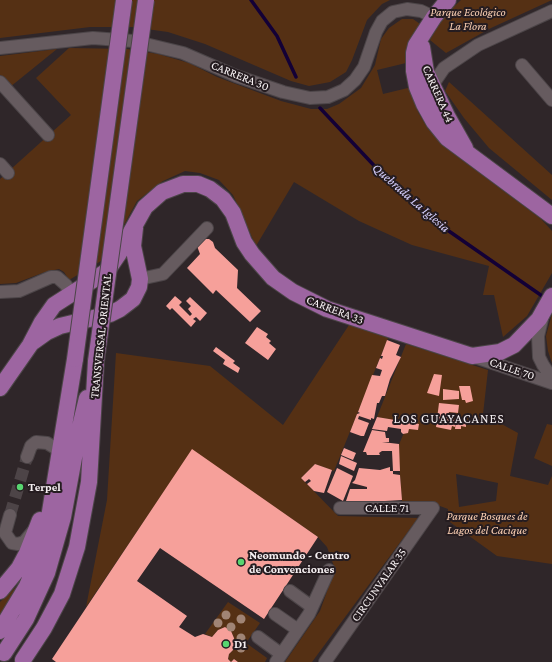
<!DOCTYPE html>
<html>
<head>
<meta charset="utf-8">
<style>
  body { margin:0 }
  canvas { display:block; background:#2f2629 }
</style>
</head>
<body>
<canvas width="552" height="662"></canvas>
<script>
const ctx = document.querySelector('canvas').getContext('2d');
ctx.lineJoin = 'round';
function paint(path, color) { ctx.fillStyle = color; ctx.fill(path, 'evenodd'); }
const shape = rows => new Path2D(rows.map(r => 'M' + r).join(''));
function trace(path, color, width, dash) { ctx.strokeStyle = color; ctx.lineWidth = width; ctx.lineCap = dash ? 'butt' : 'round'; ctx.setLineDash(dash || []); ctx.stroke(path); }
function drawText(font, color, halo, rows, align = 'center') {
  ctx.font = font + ' "Crimson Pro",serif'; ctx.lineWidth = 4; ctx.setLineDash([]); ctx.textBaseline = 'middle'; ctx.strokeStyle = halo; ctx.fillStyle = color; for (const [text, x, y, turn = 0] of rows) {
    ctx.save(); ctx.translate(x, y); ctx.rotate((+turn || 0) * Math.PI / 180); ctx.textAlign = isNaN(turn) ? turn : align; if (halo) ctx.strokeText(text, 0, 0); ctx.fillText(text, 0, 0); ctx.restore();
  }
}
paint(shape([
  [0,0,390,0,382,4,367,20,352,60,346,72,330,82,309,86,291,81,205,44,168,32,132,27,90,27,0,38],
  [461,0,552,0,491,28,446,53,430,40,444,16],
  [402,19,413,19,420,24,420,31,407,49,406,63,377,70,383,94,412,87,418,112,428,129,446,148,541,219,552,231,552,273,527,316,503,337,494,295,483,295,489,266,412,245,359,221,294,182,256,246,233,195,219,180,200,173,185,171,163,181,137,201,106,258,69,280,64,272,59,269,45,272,16,283,0,284,0,179,71,115,36,78,69,48,127,49,158,54,189,63,217,77,281,101,311,109,327,109,339,104,361,88,375,65,381,39,389,28],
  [57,49,10,87,0,77,0,56],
  [449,82,552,175,552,200,489,148,464,118,445,91],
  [552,314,552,363,548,351,546,336],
  [349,325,388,338,334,471,315,464,301,478,338,516,418,518,312,662,285,662,320,611,335,569,327,547,318,537,192,450,86,607,107,500,116,353,210,366,283,425],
  [406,344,488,370,483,414,518,433,510,476,548,485,552,476,552,564,497,556,447,520,448,509,432,503,402,503,398,447,408,423,377,417],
  [456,474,498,483,496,501,459,507],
  [547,424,552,425,552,466,534,458],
  [17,586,0,616,0,602],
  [228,602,260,623,246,643,267,658,265,662,238,662,234,659,231,662,228,659,229,654,235,648,234,638,231,631,225,627,218,630,212,637,205,634]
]), '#553014');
trace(shape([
  [251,0,277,36,296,77],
  [320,108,382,174,433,220,545,298]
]), '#130036', 3.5);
paint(shape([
  [203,239,209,239,213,242,215,248,238,270,237,288,261,311,250,322,216,290,213,294,187,268,200,254,197,246],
  [175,296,182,302,179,305,190,316,192,314,188,309,191,306,186,301,190,297,207,313,200,321,196,317,193,319,196,321,191,327,172,308,170,310,166,306],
  [257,327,268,334,266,337,271,341,269,343,276,349,268,360,245,343],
  [387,340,400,345,396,355,401,357,390,379,385,396,382,396,379,403,377,403,374,419,371,418,371,420,359,416,358,419,369,423,364,436,361,436,350,432,357,414,360,413,358,412,372,375,380,376,382,370,376,368,380,358,382,359,383,356,381,356],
  [216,347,235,361,233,363,240,368,238,373,223,364,225,360,213,351],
  [434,374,442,375,439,396,427,393],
  [459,386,470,386,473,401,466,403,465,400,462,400],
  [443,389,459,391,459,399,443,400],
  [439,403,459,405,458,413,449,412,447,419,455,420,455,427,452,426,451,430,436,427],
  [377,417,419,424,418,430,409,429,408,433,403,434,401,432,401,429,388,427,387,431,372,429],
  [456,419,466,420,466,427,461,426,461,429,455,429],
  [372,430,385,432,386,438,389,438,389,442,382,442,399,444,400,471,393,471,392,451,382,451,379,453,380,455,367,455,366,452,363,452],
  [344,448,356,453,353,460,341,455],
  [192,449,318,537,264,619,160,548,137,581,187,616,179,627,195,637,203,634,212,637,218,630,225,627,231,631,234,638,235,648,229,654,228,659,231,662,234,659,238,662,56,662,52,659],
  [341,456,357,463,354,471,339,464],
  [315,464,332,470,324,493,314,491,307,484,311,481,309,479,305,482,301,478],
  [390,467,390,471,393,471,393,474,400,475,402,500,385,501,385,503,351,504,352,501,346,501,350,489,367,489,367,487,352,483,355,480,359,468,380,470],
  [337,468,353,476,343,501,327,492]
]), '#f6a09a');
trace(shape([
  [10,515,27,457]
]), '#4d4447', 12, [12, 6]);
const minor = shape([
  [0,48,93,38,133,41,183,53,236,76,283,92,310,98,328,97,344,90,355,80,364,67,376,32,382,21,393,12,407,9,421,11,434,17],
  [522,65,552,100],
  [0,82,48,135],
  [429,90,444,68,478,45,552,11],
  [0,164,8,173],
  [140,279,163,274,207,228],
  [0,292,19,291,51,277,57,277,66,285,70,293],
  [543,315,538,336,539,357,543,365,552,378],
  [475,357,552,383],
  [27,457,31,446,36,442,47,443,60,451],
  [340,508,433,508],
  [10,515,5,533,12,543,18,544,24,542,34,530],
  [290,591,312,607],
  [275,614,298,630],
  [258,637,281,654],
  [276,662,309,614,329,570],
  [325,662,433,508]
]);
const major = shape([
  [448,0,434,17,416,45,414,53,414,71,417,87,424,104,434,122,447,138,552,216],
  [422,47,426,72,447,116,465,148],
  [33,342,47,332,60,326,110,314,120,309,133,299,139,287,140,279,133,246,135,228],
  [0,388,30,345,42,322,54,305,107,271,118,255,145,207,162,192,183,184,198,184,210,189,223,199,233,213,244,242,252,254,273,278,293,292,327,309,472,356,500,352,514,345,539,319,552,296],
  [0,591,19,568,27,553,40,520],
  [0,631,27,586,38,559,46,536,75,359],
  [4,653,26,619,47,573,63,517,79,431,87,398],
  [23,660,44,628,62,594,77,547,89,482,96,361]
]);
trace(minor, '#4c4548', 14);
trace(major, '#4c4548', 18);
trace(minor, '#665b5f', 12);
trace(major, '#9d65a1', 16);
const majorBridge = shape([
  [75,359,124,0],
  [96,361,146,0]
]);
trace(majorBridge, '#4c4548', 18, []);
trace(majorBridge, '#9d65a1', 16);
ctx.fillStyle = '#a08475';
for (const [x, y] of [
  [226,615],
  [241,619],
  [218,623],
  [231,627],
  [241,638],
  [241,648]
]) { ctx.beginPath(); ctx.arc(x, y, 4.5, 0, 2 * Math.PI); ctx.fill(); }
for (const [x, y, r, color] of [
  [20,487,4,"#58d570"],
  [241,562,4,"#58d570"],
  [226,644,4,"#58d570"]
]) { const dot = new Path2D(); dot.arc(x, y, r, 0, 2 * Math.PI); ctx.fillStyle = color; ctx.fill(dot); trace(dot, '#251c20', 1.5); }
drawText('italic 12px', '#fdd1b4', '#251c20', [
  ["Parque Ecológico",468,12],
  ["La Flora",468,26],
  ["Parque Bosques de",487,516],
  ["Lagos del Cacique",487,530]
]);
drawText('12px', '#f5eff1', '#251c20', [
  ["CARRERA 30",240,76,22],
  ["CARRERA 44",438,94,66],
  ["CARRERA 33",335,310,21],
  ["TRANSVERSAL ORIENTAL",101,336,-84],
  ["CALLE 70",512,369,19],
  ["CALLE 71",387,508],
  ["CIRCUNVALAR 35",379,585,-55]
]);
drawText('bold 12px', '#f5eff1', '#251c20', [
  ["Terpel",28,487],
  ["Neomundo - Centro",249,555],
  ["de Convenciones",249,569],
  ["D1",234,644]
], 'left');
drawText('italic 13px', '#d7d1ff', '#251c20', [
  ["Quebrada La Iglesia",411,198,41]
]);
ctx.letterSpacing = '1px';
drawText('13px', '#f5eff1', '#251c20', [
  ["LOS GUAYACANES",449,419]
]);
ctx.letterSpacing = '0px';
</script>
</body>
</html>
